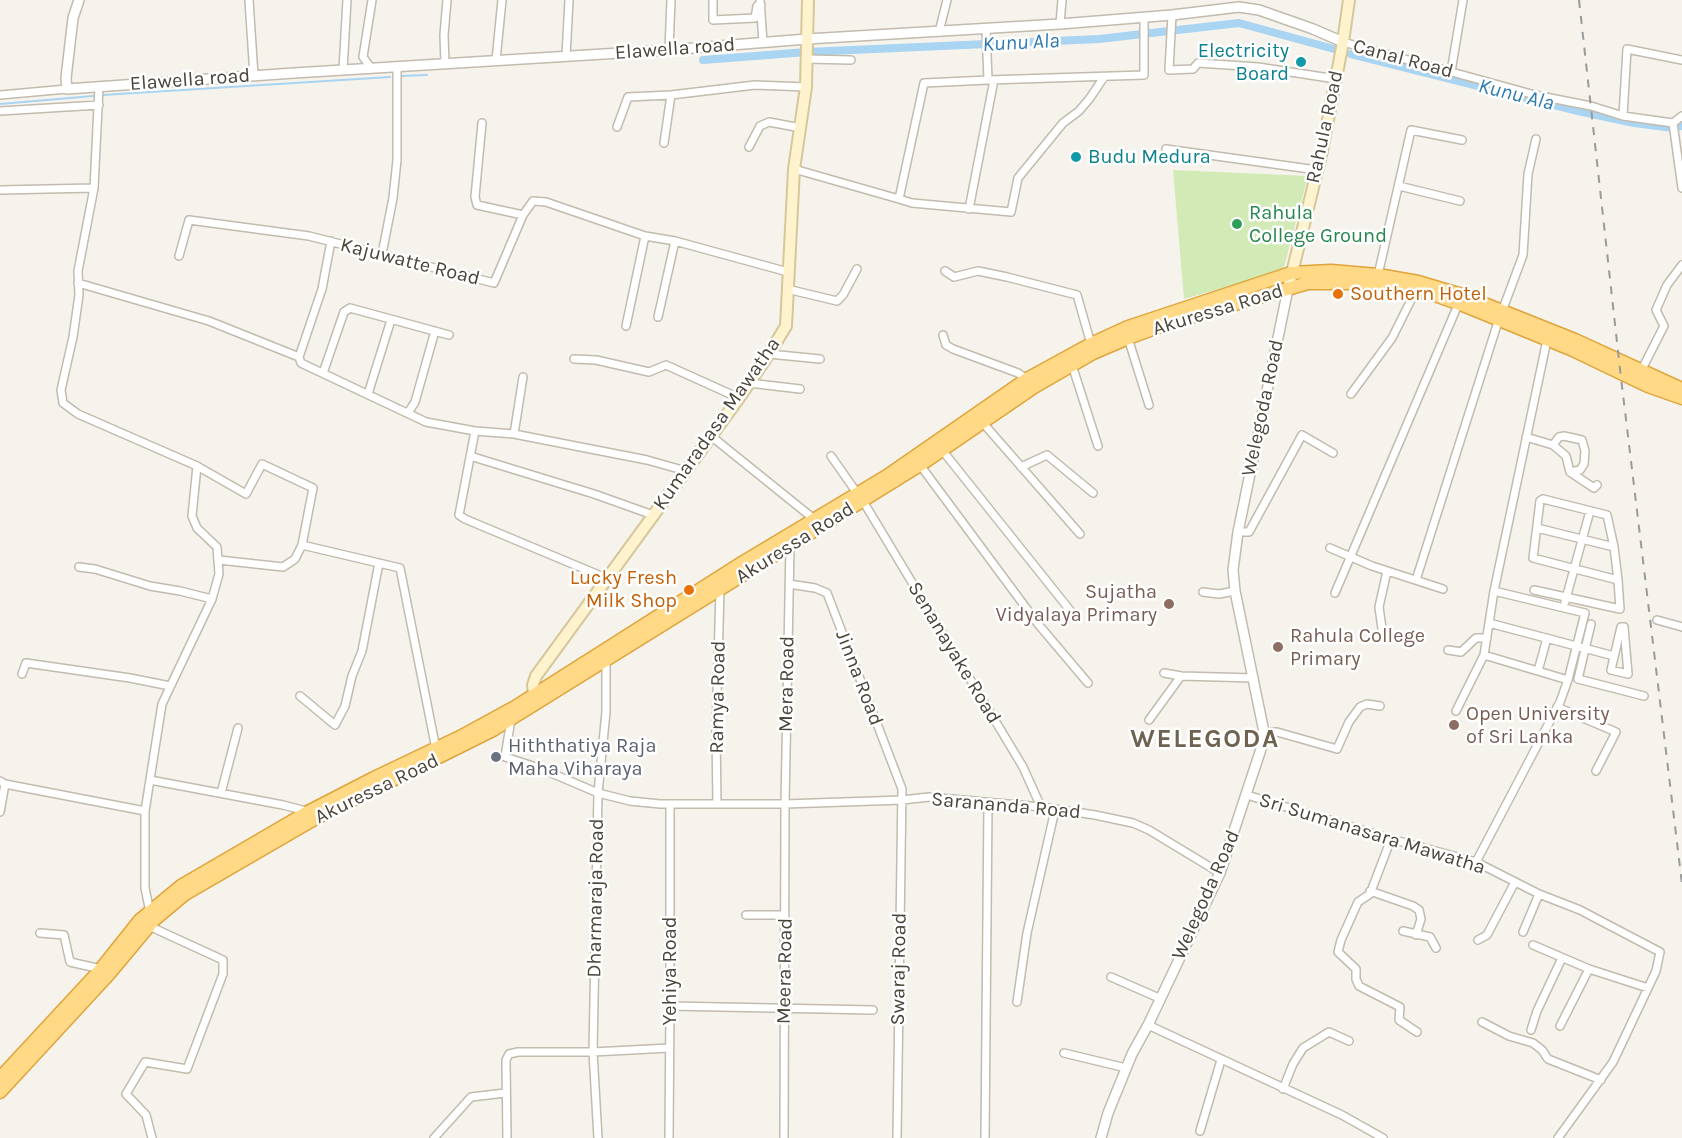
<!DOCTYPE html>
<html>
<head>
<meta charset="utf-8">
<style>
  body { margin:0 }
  canvas { display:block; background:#f6f3ec }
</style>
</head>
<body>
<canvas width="1682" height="1138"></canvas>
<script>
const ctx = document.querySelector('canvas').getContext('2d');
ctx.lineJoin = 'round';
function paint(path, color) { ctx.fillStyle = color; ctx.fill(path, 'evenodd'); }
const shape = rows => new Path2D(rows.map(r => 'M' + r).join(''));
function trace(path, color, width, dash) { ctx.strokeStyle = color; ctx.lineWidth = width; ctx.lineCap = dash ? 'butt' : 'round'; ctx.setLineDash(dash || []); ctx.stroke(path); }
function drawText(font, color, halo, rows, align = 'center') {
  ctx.font = font + ' Karla,sans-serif'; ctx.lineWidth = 5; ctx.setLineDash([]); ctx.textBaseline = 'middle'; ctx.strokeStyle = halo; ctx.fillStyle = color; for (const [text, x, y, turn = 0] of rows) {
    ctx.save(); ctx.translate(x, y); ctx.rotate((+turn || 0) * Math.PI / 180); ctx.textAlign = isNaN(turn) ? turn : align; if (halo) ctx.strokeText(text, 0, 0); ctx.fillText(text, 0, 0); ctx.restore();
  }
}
paint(shape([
  [1173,170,1308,176,1283,271,1184,299]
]), '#d2eab5');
trace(shape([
  [401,76,427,75],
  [103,95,390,77],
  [0,104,93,96]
]), '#a9d4f2', 2);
trace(shape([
  [1351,54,1578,111,1634,123,1673,128,1682,126],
  [703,60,807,52,1099,39,1239,23,1334,49]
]), '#a9d4f2', 8);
const minor = shape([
  [249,0,254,76],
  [713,0,713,20,755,18,757,6,761,5],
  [760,0,763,42],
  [1172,15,1169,70,1193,69,1198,63,1258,67,1336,79],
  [1060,24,1062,0],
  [986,29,988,80],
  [939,32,947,0],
  [1343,42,1535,95,1591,106,1623,116,1673,123,1682,116],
  [669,50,671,0],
  [566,56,569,0],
  [807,59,851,60],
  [496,60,502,0],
  [445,63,444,35,447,0],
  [371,68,363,57,372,0],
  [343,70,347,0],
  [1451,72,1463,0],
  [1104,77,1090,98,1079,111,1063,123,1018,178,1011,212,912,203,899,199,924,83,988,80,1144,75,1144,17],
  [0,95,67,89],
  [0,111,99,105],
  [1623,116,1627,49,1682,60],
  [482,123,475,197,477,205,523,215],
  [1673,123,1682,188],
  [617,127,628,97,671,95,755,85,806,87],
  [664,143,671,95],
  [749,147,760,126,769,122,801,128],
  [1166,149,1317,170],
  [794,169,899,199],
  [1399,186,1460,201],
  [94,188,78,271,79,295,73,337,61,390,63,403,78,414,197,466,246,494,262,464,313,488,302,545],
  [0,190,94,188,99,87],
  [969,209,994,80],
  [331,241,322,289,299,357,301,363,426,422,475,431,514,434,647,460,686,471],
  [382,254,393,198,397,160,397,66],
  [179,256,189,220,309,236,494,283,523,215,533,201,546,202,645,236,675,241,788,272],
  [945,271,954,277,978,271,1007,277,1077,295,1091,344],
  [1378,275,1411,130,1462,140],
  [78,283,209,321,299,357],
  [787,289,837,301,843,295,857,269],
  [658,317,675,241],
  [626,326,645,236],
  [943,335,946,345,953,349,1018,373,1027,379],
  [1128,338,1149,405],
  [769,354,820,359],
  [574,359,596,360,649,372,666,365,739,398],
  [1072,365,1098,446],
  [323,373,344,312,350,308,449,335],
  [1640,373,1664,326,1656,310,1667,285,1682,265],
  [749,383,800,389],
  [368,394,391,320],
  [1351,394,1392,338,1416,290],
  [408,413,415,402,435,331],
  [983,423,1080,534],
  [475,431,459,515,465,519,606,578],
  [514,434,523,377],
  [711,436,814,519],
  [1526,437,1553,445,1566,456,1570,472,1594,488,1597,485],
  [1553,445,1559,437,1564,436,1582,440,1585,451,1584,464,1580,470,1570,472],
  [942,450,1073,614],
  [470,456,594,494,653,515],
  [831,456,857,493],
  [920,465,1038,624,1088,683],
  [1021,467,1047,455,1093,493],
  [863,501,1023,767,1041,807],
  [1537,528,1614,547],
  [1238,532,1249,532,1302,435,1333,453],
  [1330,548,1372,566,1443,589],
  [219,560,283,567,295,559,302,545,400,568,436,749],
  [79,567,95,569,150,586,180,591,212,599],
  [1416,580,1497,325,1523,255,1528,174,1536,139],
  [789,584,815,588,827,593,902,789,897,1138],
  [1534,590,1620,609,1618,580,1614,547,1607,515,1543,499,1540,501,1533,558,1618,580],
  [1494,591,1585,613,1568,680],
  [1203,592,1219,594,1235,591],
  [1335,593,1460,300],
  [1565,602,1590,511],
  [1657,620,1682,627],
  [1489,623,1614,656],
  [1591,624,1578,679,1644,696],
  [1621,627,1624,627,1628,674,1611,670,1621,627],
  [1383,636,1379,607,1387,571],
  [1448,650,1461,652,1476,638,1487,638],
  [1538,671,1547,638],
  [1164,673,1181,676,1254,678],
  [22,674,26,663,130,678,170,686],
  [300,696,335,725,345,706,352,676,362,651,379,563],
  [1557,707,1616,732,1596,771],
  [1456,711,1484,655,1494,591,1547,340],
  [511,719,505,757,542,769,598,793,630,801,660,804,785,804,902,800,929,797,1041,807,1095,815,1133,823,1149,830,1220,873],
  [1149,720,1181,676],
  [1264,732,1277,732,1337,749,1349,722,1360,707,1367,704,1380,706],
  [150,780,283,805,306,811],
  [0,781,5,784,0,812],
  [5,784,145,811],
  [221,793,238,728],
  [1247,795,1391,839,1476,862,1539,894,1580,910,1660,952,1656,971,1613,1062,1558,1138],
  [717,804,716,731,720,590],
  [1391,839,1370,894,1358,902,1341,940,1338,952,1356,969,1356,979,1359,986,1400,1007,1399,1020,1417,1032],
  [1476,862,1560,702,1568,680,1484,655],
  [1370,891,1413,906,1419,910,1421,919,1416,935],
  [150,912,145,888,145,811,162,704,212,599,219,574,217,547,197,528,192,516,197,466],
  [746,915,785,915],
  [149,926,223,960,223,974,187,1069,145,1062,126,1094,146,1115,152,1138],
  [1403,931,1430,937,1436,948],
  [1523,932,1539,894],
  [40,933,64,935,70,962,101,969],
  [1478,940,1487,935,1515,882],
  [1533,945,1589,969,1648,988],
  [1111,977,1159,998],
  [1017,1002,1027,933,1055,810],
  [670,1006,873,1010],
  [1482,1022,1509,1036,1533,1043,1542,1050,1548,1059,1601,1080],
  [1148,1025,1342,1115,1383,1138],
  [1560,1026,1589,969],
  [1531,1030,1537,1011,1562,958],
  [1064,1053,1126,1068],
  [1283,1089,1293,1064,1303,1048,1329,1032,1349,1041],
  [1200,1131,1221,1060],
  [434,1138,471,1097,505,1093],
  [507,1138,506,1060,509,1054,518,1052,593,1052,669,1048],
  [598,1138,593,1052,598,793,606,712,606,659],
  [669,1138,670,1006,670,804],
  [784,1138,785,804,790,546],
  [985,1138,988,803]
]);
const tertiary = shape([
  [79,0,73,18,66,78,67,89,294,73,669,50,807,39,1060,24,1172,15,1239,7,1259,10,1313,29,1343,42],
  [1101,1138,1108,1113,1132,1054,1148,1025,1220,873,1262,746,1264,732,1235,591,1233,570,1238,532,1288,289]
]);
const secondary = shape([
  [1288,289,1322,151,1343,42,1349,0],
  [538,699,534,694,533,685,536,676,739,398,769,354,786,326,794,169,806,87,808,0]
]);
const trunk = shape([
  [0,1078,101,969,140,920,181,886,308,812,374,778,460,737,515,707,737,566,887,476,1027,379,1091,344,1128,327,1291,273,1331,271,1378,275,1418,282,1462,295,1575,340,1682,389],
  [0,1092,109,974,154,920,185,894,316,818,493,730,920,465,1034,387,1093,353,1128,338,1166,324,1308,283,1376,283,1432,294,1463,305,1573,350,1648,386,1682,398]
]);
trace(minor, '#c2bbae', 10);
trace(tertiary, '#c2bbae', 12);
trace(secondary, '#d6c79b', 14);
trace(trunk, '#e0a43c', 15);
trace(minor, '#fff', 7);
trace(tertiary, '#fff', 9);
trace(secondary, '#fff3cd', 10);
trace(trunk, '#ffd985', 12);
trace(shape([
  [1579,0,1621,378,1682,884]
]), '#9a9a9a', 2, [8, 8]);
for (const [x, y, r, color] of [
  [1301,62,6,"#0f9aa8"],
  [1076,157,6,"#0f9aa8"],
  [1237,224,6,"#2e9e5b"],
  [1338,294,6,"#e8710a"],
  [689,590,6,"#e8710a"],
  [1169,604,6,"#8d6e63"],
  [1278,647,6,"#8d6e63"],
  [1454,725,6,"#8d6e63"],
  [496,757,6,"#6b7280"]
]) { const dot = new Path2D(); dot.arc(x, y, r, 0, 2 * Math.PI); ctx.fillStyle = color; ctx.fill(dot); trace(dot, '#fff', 2); }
drawText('20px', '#4b4439', '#fff', [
  ["Elawella road",675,49,-4],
  ["Canal Road",1403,59,15],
  ["Elawella road",190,80,-4],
  ["Rahula Road",1325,127,-78],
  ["Kajuwatte Road",410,262,14],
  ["Akuressa Road",1218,310,-17],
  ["Welegoda Road",1263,408,-78],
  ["Kumaradasa Mawatha",717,424,-55],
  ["Akuressa Road",795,543,-32],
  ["Senanayake Road",954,653,59],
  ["Jinna Road",859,678,69],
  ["Mera Road",787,684,-89],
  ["Ramya Road",718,697,-89],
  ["Akuressa Road",377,789,-26],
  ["Sarananda Road",1006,806,5],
  ["Sri Sumanasara Mawatha",1372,834,17],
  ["Welegoda Road",1206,895,-66],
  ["Dharmaraja Road",596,898,-89],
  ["Swaraj Road",899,969,-89],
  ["Yehiya Road",670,971,-90],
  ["Meera Road",785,971,-89]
]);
drawText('20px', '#0d838f', '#fff', [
  ["Electricity",1289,51],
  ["Board",1289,74],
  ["Budu Medura",1088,157,"left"]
], 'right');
drawText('20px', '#27864d', '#fff', [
  ["Rahula",1249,213],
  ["College Ground",1249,236]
], 'left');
drawText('20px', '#c56008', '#fff', [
  ["Southern Hotel",1350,294],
  ["Lucky Fresh",677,578,"right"],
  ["Milk Shop",677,601,"right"]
], 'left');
drawText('20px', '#785e54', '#fff', [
  ["Sujatha",1157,592,"right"],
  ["Vidyalaya Primary",1157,615,"right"],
  ["Rahula College",1290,636],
  ["Primary",1290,659],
  ["Open University",1466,714],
  ["of Sri Lanka",1466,737]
], 'left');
drawText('20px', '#5b616d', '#fff', [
  ["Hiththatiya Raja",508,746],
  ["Maha Viharaya",508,769]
], 'left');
drawText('italic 21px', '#2e7ab2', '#fff', [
  ["Kunu Ala",1021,43,-3],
  ["Kunu Ala",1516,95,14]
]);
ctx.letterSpacing = '1.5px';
drawText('bold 26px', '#6e6250', '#fff', [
  ["WELEGODA",1205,740]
]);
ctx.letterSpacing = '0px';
</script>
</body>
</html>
